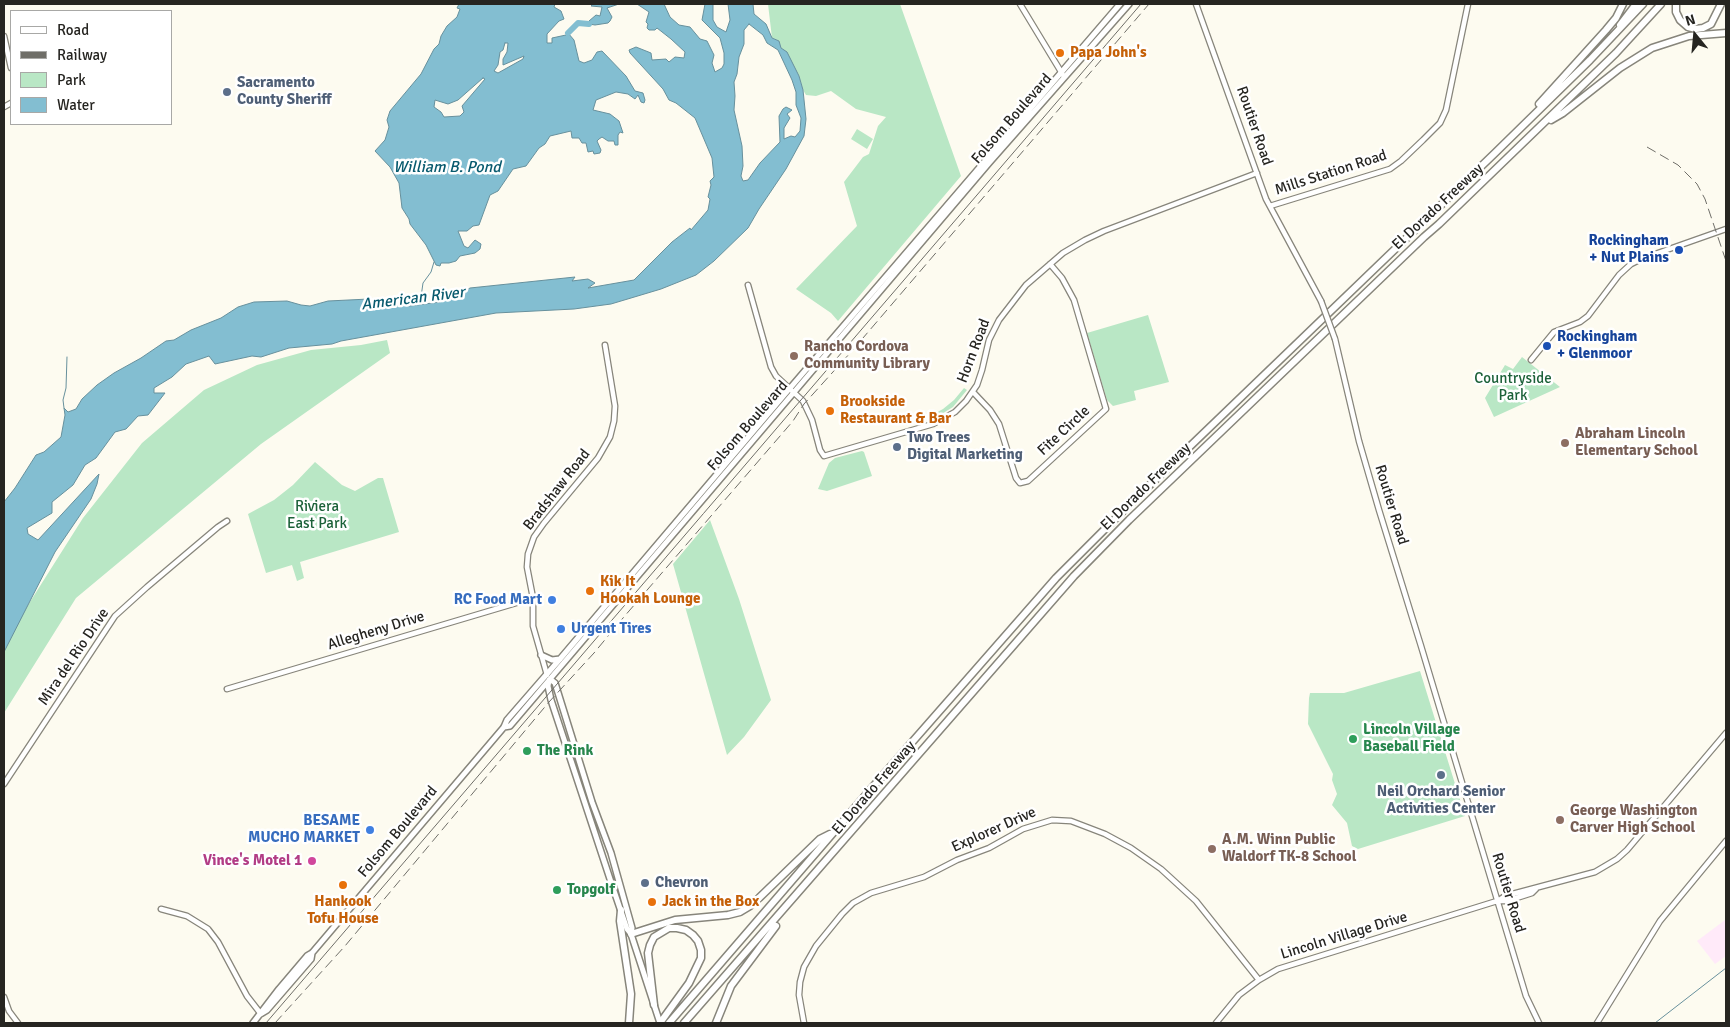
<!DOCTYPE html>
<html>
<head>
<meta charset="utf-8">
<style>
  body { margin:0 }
  #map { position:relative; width:1730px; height:1027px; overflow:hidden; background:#fdfbf0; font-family:Signika,sans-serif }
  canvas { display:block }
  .frame { position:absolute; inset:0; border:5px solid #262521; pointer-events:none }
  .legend { position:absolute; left:10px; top:10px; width:162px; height:115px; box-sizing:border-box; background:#fff; border:1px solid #a8a8a6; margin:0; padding:6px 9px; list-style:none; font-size:15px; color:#262521 }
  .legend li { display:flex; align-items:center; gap:10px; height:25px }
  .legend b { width:25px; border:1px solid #a8a8a6 }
  .north { position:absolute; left:1670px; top:10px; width:50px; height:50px; -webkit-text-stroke:4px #fff; paint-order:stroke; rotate:343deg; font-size:14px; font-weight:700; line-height:20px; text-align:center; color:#262521 }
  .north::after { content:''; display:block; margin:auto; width:18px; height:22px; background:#262521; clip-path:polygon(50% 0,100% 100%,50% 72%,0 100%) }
</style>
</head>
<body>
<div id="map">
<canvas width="1730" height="1027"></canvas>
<div class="frame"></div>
<ul class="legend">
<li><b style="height:6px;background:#fff"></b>Road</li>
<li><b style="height:6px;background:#6f6e68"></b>Railway</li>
<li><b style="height:14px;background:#b9e7c5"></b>Park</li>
<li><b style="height:14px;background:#83bed1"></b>Water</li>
</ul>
<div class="north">N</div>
</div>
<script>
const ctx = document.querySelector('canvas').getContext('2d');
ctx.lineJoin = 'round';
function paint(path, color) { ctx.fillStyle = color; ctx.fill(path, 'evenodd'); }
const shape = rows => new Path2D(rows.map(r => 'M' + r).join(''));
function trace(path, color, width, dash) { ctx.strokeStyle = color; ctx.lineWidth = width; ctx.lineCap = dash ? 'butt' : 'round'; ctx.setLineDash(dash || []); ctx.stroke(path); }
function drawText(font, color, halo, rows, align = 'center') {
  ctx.font = font + ' Signika,sans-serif'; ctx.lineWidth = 5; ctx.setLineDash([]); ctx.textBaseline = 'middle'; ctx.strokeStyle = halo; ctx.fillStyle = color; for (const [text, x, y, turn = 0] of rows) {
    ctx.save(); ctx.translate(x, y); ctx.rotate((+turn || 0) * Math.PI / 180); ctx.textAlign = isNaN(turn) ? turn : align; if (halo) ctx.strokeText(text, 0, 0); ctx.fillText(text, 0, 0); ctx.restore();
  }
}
paint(shape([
  [1725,920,1726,956,1715,964,1697,941]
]), '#ffeaf9');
paint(shape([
  [768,4,900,4,961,176,838,321,831,313,796,289,857,226,844,182,863,157,869,154,878,126,886,117,856,109,831,91,816,96,806,95,803,90,799,76,781,48,779,41,772,38],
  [857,129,873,139,867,149,851,139],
  [1148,315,1169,382,1134,391,1136,400,1113,406,1107,400,1087,333],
  [387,340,390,353,261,444,76,598,4,713,4,643,83,518,142,443,204,390,257,365,311,350,361,345],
  [1522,357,1560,387,1494,417,1485,398,1505,365,1513,369],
  [964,388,967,390,953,407,940,415,933,418,931,417,929,412,932,415,943,409,954,400],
  [862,451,864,452,872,476,827,491,818,489,829,463,835,458],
  [315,462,342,485,355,491,378,478,383,478,399,532,300,562,304,578,297,581,292,565,266,573,248,514,274,500,293,485],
  [710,520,739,599,771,700,744,737,727,755,673,564],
  [1420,671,1465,816,1358,849,1352,846,1347,823,1332,805,1337,794,1332,780,1333,774,1308,724,1309,698,1310,693,1344,693]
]), '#b9e7c5');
const water = shape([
  [459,4,555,4,554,7,561,11,564,19,559,21,547,34,547,43,552,43,552,38,566,35,568,33,574,40,579,61,584,63,592,60,597,52,602,51,626,76,635,91,643,93,645,100,644,103,641,102,638,95,635,99,628,94,616,92,596,100,593,110,610,114,619,121,623,133,620,132,618,135,618,145,615,145,614,141,608,141,602,137,599,139,597,141,601,150,600,153,594,154,593,151,588,152,586,143,582,143,579,138,572,138,571,131,550,136,545,144,539,148,526,166,513,169,498,191,490,195,479,225,473,226,467,231,458,231,464,246,468,248,475,240,481,244,480,249,475,253,460,256,456,261,449,263,441,263,440,266,436,265,426,245,410,224,409,219,402,208,399,183,390,167,375,151,385,140,389,127,387,120,390,111,421,74,434,49,439,44,441,36,447,26,457,17,460,9,457,8,459,4],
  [505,43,508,43,507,52,503,59,503,65,524,56,523,59,498,73,494,71,498,65,500,52,503,50,505,43],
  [483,78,485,79,462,106,464,112,460,116,444,117,441,112,434,107,435,100,448,104,458,100,483,78],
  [593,4,619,4,607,8,612,17,610,21,608,23,595,25,589,24,589,21,596,15,600,16,602,7,591,6,593,4],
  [637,4,664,4,670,17,679,25,690,27,700,39,707,41,714,55,712,63,715,72,722,68,724,64,724,53,720,38,702,20,705,4,713,4,713,20,717,27,726,32,730,20,728,4,753,4,754,14,766,24,772,38,779,41,781,48,787,52,799,76,803,90,806,119,804,136,786,169,759,209,748,228,714,261,696,275,661,289,611,304,574,309,496,313,341,341,332,344,289,348,261,357,252,356,215,364,209,356,186,364,172,377,154,388,154,393,165,393,148,415,138,416,126,429,115,432,96,458,85,465,73,485,52,502,52,513,27,528,28,534,38,540,99,474,97,484,91,499,55,552,4,652,4,502,15,488,36,455,44,452,61,437,65,415,64,408,68,412,76,409,82,399,97,385,114,373,141,358,166,341,174,340,191,330,221,318,238,307,254,302,287,301,301,305,310,306,328,301,369,299,375,304,401,306,406,304,409,306,440,302,448,294,451,299,470,288,575,277,572,281,588,279,595,283,588,288,634,280,672,242,690,228,691,230,708,210,710,199,708,197,711,185,710,181,714,177,712,158,695,118,676,103,669,100,663,89,630,53,629,50,636,47,651,53,652,60,666,59,669,62,675,57,684,58,685,52,671,39,657,28,655,30,649,30,647,28,648,24,646,22,649,12,637,4],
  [749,24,763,35,767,43,778,50,792,80,796,92,796,105,801,118,800,131,795,137,791,136,784,139,784,128,790,118,787,114,792,110,786,107,783,109,779,116,780,142,760,163,748,180,743,181,741,176,743,166,742,146,734,110,735,96,734,82,737,74,739,57,744,44,744,30,749,24]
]);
paint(water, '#83bed1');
trace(water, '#67909c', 1);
trace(shape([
  [420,304,423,283,431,272,434,262],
  [64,408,63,400,66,388,67,357],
  [1655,1023,1726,968]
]), '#67909c', 1);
trace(shape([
  [568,33,578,23,589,24]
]), '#83bed1', 6);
const tertiary = shape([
  [1020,4,1063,75],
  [1196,4,1266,199,1321,301],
  [4,36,11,68],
  [4,107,11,103],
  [1270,206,1390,169,1401,161,1423,140,1440,123,1446,110,1468,4],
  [748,285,771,367,776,376,803,401,812,420,820,450,824,456,933,424,955,412,966,401,977,385,982,370,989,340,999,320,1026,285,1063,253,1085,240,1104,231,1257,173],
  [1335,339,1359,441,1379,510,1421,646,1526,996,1539,1023],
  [1531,360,1554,332,1580,322,1588,316,1619,275,1631,264,1641,259,1726,229],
  [973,392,990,410,999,424,1016,478,1020,483,1028,481,1106,409,1074,300,1062,278,1050,264],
  [547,675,533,626,533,598,527,567,528,554,534,537,544,523,598,458,610,437,614,421,615,406,605,345],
  [227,689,533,598],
  [4,784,115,616,147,587,218,527,227,521],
  [1499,900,1505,896,1595,872,1617,859,1627,850,1726,733],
  [161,909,187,916,208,929,218,942,247,996,261,1014],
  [4,997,9,1011,18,1023],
  [804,1023,799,995,800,982,804,967,816,946,842,914,853,903,871,893,924,877,957,860,989,848,1023,829,1052,820,1071,821,1105,834,1131,848,1161,869,1196,901,1259,980],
  [1216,1023,1239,995,1259,980,1278,969,1497,901,1507,901,1532,893,1536,889],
  [1597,1023,1660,921,1726,841]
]);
const secondary = shape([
  [541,655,552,660,560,659],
  [550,679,555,683,592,802,611,853,632,928,631,934],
  [549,680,548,686,551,700,610,879,627,929,631,934,660,1023],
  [504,727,510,726,989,163,1129,4],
  [262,1013,267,1010,311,959,312,953],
  [253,1023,279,989,307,956,312,953,504,727,507,720,560,659,785,394,1120,4]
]);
const motorway = shape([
  [1676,4,1676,12,1680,20,1688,27,1696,29,1703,28,1711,24,1721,4],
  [1620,25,1636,4],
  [1539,104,1606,30,1616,18,1623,4],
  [1551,120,1563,113,1620,68,1652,48,1689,36,1726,33],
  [621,910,620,921,631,994,629,1023],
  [631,934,675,920,728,915,740,912,750,906,759,898,820,839,830,834],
  [654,1005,648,953,650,945,654,937,669,928,677,928,686,930,693,935,698,941,701,950,701,958,689,983,660,1023],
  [669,1023,871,789,1056,578,1130,504,1495,153,1590,60,1643,4],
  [684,1023,1074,576,1129,520,1424,237,1439,224,1616,53,1661,4],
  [716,1023,731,986,776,926]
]);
trace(tertiary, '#87857b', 7);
trace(secondary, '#87857b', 8);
trace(motorway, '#87857b', 9);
trace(tertiary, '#fff', 4.5);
trace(secondary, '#fff', 5);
trace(motorway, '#fff', 6);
trace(shape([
  [266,1023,1141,4]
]), '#6f6e68', 1);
trace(shape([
  [1647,147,1678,165,1697,184,1705,199,1726,261],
  [275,1023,345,946,549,702,594,653,623,618,793,421,804,404,851,352,1149,4]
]), '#6f6e68', 1, [10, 5]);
const tertiaryBridge = shape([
  [1321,301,1335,339]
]);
trace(tertiaryBridge, '#87857b', 7, []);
trace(tertiaryBridge, '#fff', 4.5);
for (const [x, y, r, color] of [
  [1060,53,5,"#e8710a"],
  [227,92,5,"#5c6f8a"],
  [1679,250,5,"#1a4fb4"],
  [1547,346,5,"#1a4fb4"],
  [794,356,5,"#8d6e63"],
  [830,411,5,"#e8710a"],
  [1565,443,5,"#8d6e63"],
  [897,447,5,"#5c6f8a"],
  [590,591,5,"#e8710a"],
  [552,600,5,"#3f7fe0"],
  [561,629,5,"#3f7fe0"],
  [1353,739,5,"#2e9e5b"],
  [527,751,5,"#2e9e5b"],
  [1441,775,5,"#5c6f8a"],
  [1560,820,5,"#8d6e63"],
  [370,830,5,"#3f7fe0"],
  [1212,849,5,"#8d6e63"],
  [312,861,5,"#d1479c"],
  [645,883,5,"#5c6f8a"],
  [343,885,5,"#e8710a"],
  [557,890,5,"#2e9e5b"],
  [652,902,5,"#e8710a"]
]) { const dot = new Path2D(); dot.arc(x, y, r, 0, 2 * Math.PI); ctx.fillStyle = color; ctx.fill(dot); trace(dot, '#fff', 2); }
drawText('bold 15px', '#c56008', '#fff', [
  ["Papa John's",1070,53],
  ["Brookside",840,402],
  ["Restaurant & Bar",840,419],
  ["Kik It",600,582],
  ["Hookah Lounge",600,599],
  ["Hankook",343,902,"center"],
  ["Tofu House",343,919,"center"],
  ["Jack in the Box",662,902]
], 'left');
drawText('bold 15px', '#4e5e75', '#fff', [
  ["Sacramento",237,83],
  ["County Sheriff",237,100],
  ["Two Trees",907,438],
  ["Digital Marketing",907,455],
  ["Neil Orchard Senior",1441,792,"center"],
  ["Activities Center",1441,809,"center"],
  ["Chevron",655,883]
], 'left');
drawText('15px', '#262521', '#fff', [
  ["Folsom Boulevard",1012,119,-49],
  ["Routier Road",1254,126,71],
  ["Mills Station Road",1331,173,-18],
  ["El Dorado Freeway",1438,207,-43],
  ["Horn Road",974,351,-69],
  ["Folsom Boulevard",748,426,-49],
  ["Fite Circle",1064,431,-43],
  ["El Dorado Freeway",1146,487,-44],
  ["Bradshaw Road",557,490,-52],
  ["Routier Road",1391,505,73],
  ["Allegheny Drive",376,631,-17],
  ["Mira del Rio Drive",74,657,-56],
  ["El Dorado Freeway",874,788,-49],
  ["Explorer Drive",994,830,-24],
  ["Folsom Boulevard",398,832,-50],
  ["Routier Road",1508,893,73],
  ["Lincoln Village Drive",1344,936,-17]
]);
drawText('bold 15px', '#164399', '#fff', [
  ["Rockingham",1669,241],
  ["+ Nut Plains",1669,258],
  ["Rockingham",1557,337,"left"],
  ["+ Glenmoor",1557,354,"left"]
], 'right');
drawText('bold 15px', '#785e54', '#fff', [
  ["Rancho Cordova",804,347],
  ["Community Library",804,364],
  ["Abraham Lincoln",1575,434],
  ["Elementary School",1575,451],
  ["George Washington",1570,811],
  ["Carver High School",1570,828],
  ["A.M. Winn Public",1222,840],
  ["Waldorf TK-8 School",1222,857]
], 'left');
drawText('15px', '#1c6139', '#fff', [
  ["Countryside",1513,379],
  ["Park",1513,396],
  ["Riviera",317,507],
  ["East Park",317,524]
]);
drawText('bold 15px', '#366cbe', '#fff', [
  ["RC Food Mart",542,600],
  ["Urgent Tires",571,629,"left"],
  ["BESAME",360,821],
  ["MUCHO MARKET",360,838]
], 'right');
drawText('bold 15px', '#27864d', '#fff', [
  ["Lincoln Village",1363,730],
  ["Baseball Field",1363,747],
  ["The Rink",537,751],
  ["Topgolf",567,890]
], 'left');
drawText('bold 15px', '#b23c85', '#fff', [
  ["Vince's Motel 1",302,861]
], 'right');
drawText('italic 16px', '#085a6e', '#fff', [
  ["William B. Pond",447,168],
  ["American River",413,299,-7]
]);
</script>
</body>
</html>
